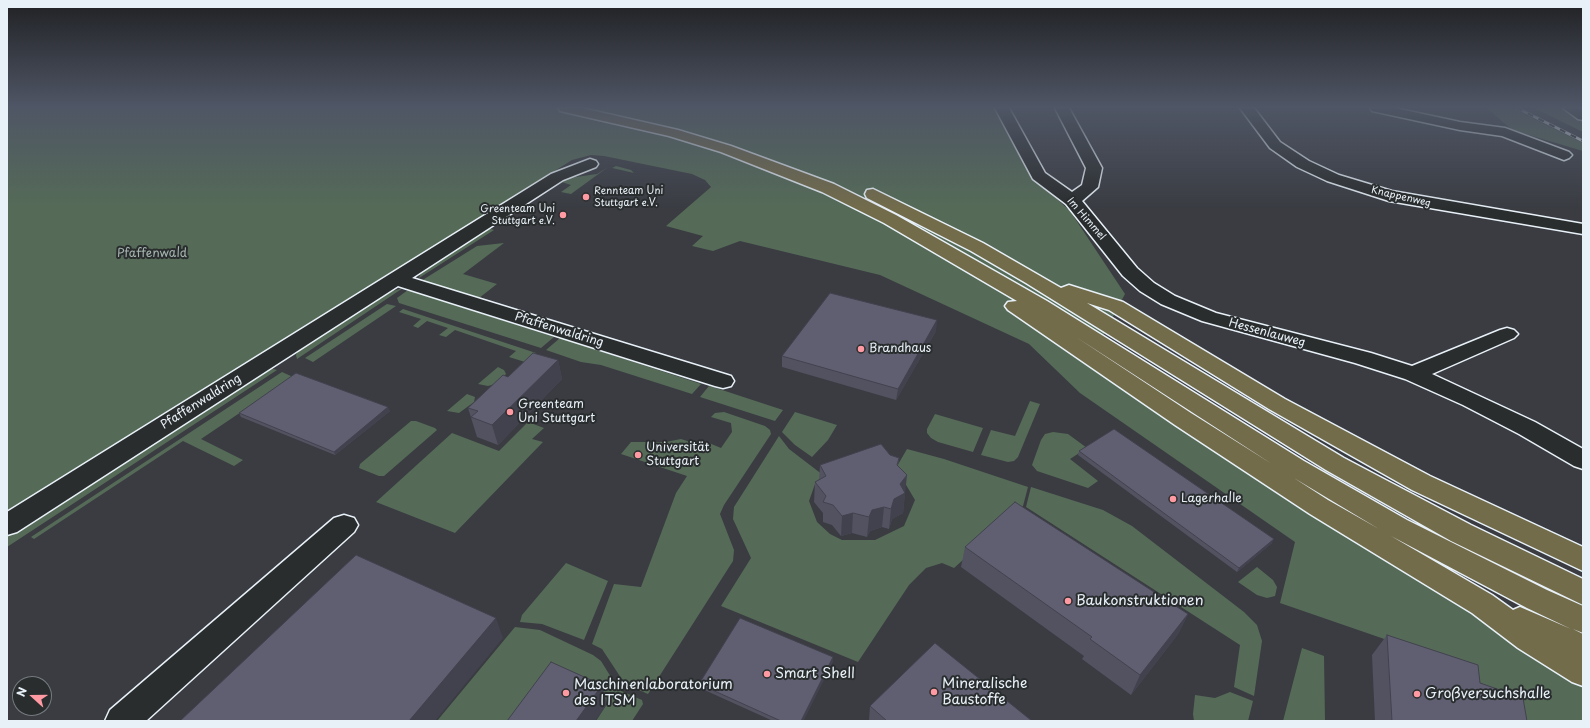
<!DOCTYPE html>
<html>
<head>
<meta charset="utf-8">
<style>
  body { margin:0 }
  #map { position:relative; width:1590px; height:728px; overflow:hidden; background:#3a3c42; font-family:"Playpen Sans",sans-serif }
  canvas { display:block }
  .frame { position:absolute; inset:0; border:8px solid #e8f1f8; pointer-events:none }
  .north { position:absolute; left:12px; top:676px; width:40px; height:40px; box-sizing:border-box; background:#2a2d2e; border:1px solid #767b7f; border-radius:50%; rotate:291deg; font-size:11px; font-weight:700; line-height:16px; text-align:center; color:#e8f1f8 }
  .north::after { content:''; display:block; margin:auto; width:14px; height:18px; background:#ff9aa2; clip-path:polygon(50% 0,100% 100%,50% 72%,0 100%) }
</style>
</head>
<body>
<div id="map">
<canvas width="1590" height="728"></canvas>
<div class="frame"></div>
<div class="north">N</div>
</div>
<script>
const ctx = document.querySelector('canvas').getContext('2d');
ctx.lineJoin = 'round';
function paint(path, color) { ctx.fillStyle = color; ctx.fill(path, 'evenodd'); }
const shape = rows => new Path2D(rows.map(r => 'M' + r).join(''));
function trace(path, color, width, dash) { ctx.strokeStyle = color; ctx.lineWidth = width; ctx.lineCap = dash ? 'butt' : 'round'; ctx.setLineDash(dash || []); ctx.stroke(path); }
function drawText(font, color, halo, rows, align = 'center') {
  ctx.font = font + ' "Playpen Sans",sans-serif'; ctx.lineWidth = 4; ctx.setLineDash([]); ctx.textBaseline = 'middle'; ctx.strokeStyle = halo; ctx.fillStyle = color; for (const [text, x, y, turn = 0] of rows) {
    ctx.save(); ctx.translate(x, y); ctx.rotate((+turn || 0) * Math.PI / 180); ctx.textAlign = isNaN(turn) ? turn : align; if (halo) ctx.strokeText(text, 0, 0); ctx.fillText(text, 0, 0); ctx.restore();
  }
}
paint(shape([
  [7,108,994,108,1034,178,1070,211,1125,294,1088,364,1310,512,1583,683,1583,721,1525,721,1393,642,1280,603,1295,542,1080,393,1029,344,880,275,740,241,713,251,692,246,703,236,666,226,711,187,705,180,692,174,604,156,591,155,572,160,7,518],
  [1487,108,1512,108,1583,143,1583,151,1512,130],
  [1534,108,1567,108,1583,118,1583,132],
  [616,166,631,170,634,173,608,167,571,194,561,192,571,185,559,181,569,178,597,174,608,167,612,168],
  [488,228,494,230,419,278,421,271],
  [504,243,463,274,497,284,479,298,421,281,477,246],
  [403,288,297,359,296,355,298,351,303,347,386,293],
  [408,290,554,337,541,348,399,303,397,298],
  [387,304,396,306,313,362,305,358],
  [403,309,536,353,525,362,509,357,516,351,455,330,446,337,439,335,448,328,427,321,418,328,413,326,421,319,399,312],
  [560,338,701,384,692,394,601,365,581,362,546,350],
  [498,367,504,370,506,374,495,384,488,386,478,384],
  [273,369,277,370,7,547,7,536,261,373],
  [282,372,293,377,201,439,243,460,234,466,183,441,34,539,31,537],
  [709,386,716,388,783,410,775,421,700,397],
  [467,394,475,397,474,402,459,413,447,411],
  [1030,401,1040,404,1018,457,1014,461,1008,462,981,455,991,430,1015,436],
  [724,412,765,426,770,430,771,434,724,505,720,514,734,550,733,561,648,694,625,684,602,649,592,644,614,584,641,587,676,493,687,476,621,454,631,442,666,442,681,439,705,447,709,443,721,448,732,432,731,423,711,417,715,413],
  [795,412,837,425,828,440,812,457,795,445,782,432],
  [935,414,983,428,973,452,938,442,931,438,927,433,927,429],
  [411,421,416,421,435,428,437,430,384,476,379,476,359,468,360,464],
  [528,422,544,428,532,439,543,442,455,533,376,502,452,433,499,451],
  [1053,432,1068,434,1087,448,1070,459,1098,481,1088,488,1037,471,1032,465,1041,440,1045,434],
  [779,436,789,449,823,475,815,484,809,501,817,522,830,534,842,540,875,540,904,526,915,500,896,468,907,449,944,459,1028,487,1023,506,954,568,942,563,926,568,909,585,858,662,721,606,751,558,733,519,734,507],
  [1031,487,1103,510,1132,526,1244,612,1257,625,1262,641,1254,696,1234,687,1240,645,1026,507],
  [566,563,608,581,584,640,542,624,520,622,522,615],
  [1257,567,1273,580,1277,587,1275,596,1267,598,1257,595,1238,582],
  [515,627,540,630,593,655,601,661,619,690,642,700,643,704,632,721,596,721,607,704,558,681,529,721,437,721],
  [1302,648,1324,656,1325,721,1283,721],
  [1230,692,1253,701,1248,721,1194,721,1193,714,1195,695,1215,698]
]), '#556b57');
const minor = shape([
  [995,108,1009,108,1045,173,1072,192,1082,185,1086,168,1055,108,1069,108,1102,168,1098,187,1082,201,1137,268,1154,283,1175,296,1216,313,1371,353,1412,366,1500,330,1507,328,1514,330,1518,334,1514,338,1432,374,1535,422,1583,449,1583,469,1574,466,1519,434,1463,405,1405,379,1355,363,1202,321,1161,304,1140,291,1123,276,1066,204,1033,179,995,108],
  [1240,108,1254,108,1280,142,1309,161,1339,175,1392,191,1583,224,1583,234,1389,201,1327,181,1297,167,1270,148,1240,108],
  [1370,108,1395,108,1460,122,1505,128,1569,152,1572,155,1569,158,1564,160,1502,136,1460,130,1372,111,1370,108],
  [1563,108,1579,108,1583,110,1583,120,1578,119,1563,108],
  [590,159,596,161,598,164,596,167,563,180,412,278,731,376,734,381,731,386,723,388,715,386,398,286,17,532,7,535,7,512,551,174,590,159],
  [344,515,354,518,358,525,354,532,146,721,105,721,110,710,334,518,344,515]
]);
const highway = shape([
  [558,108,582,108,678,130,731,146,834,184,896,215,1047,301,1304,461,1407,520,1547,590,1583,606,1583,633,1573,629,1583,634,1583,686,1572,682,1518,648,1472,613,1310,514,1175,425,1008,310,1005,306,1008,302,1017,301,884,223,822,192,721,152,669,136,560,111,558,108],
  [1076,337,1272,464,1191,413,1076,337],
  [1294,478,1379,529,1328,500,1294,478],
  [1391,536,1527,608,1571,629,1520,607,1513,610,1492,595,1391,536],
  [873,189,983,243,1061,288,1069,285,1123,302,1285,399,1430,476,1583,547,1583,571,1412,490,1269,409,1109,310,1087,303,1344,458,1471,525,1583,579,1583,605,1451,541,1326,470,1026,283,971,251,867,198,865,194,867,190,873,189]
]);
trace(minor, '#e8f1f8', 3);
trace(highway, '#e8f1f8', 3);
paint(minor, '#2a2d2e');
paint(highway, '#736c4b');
const rail = shape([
  [1517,108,1583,141]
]);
trace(rail, '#e8f1f8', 3);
trace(rail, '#2a2d2e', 2, [6]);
paint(shape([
  [936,331,896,400,782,367,782,356],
  [558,360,562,379,498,445,477,437,468,408,508,377],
  [390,411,335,455,241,417,239,413],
  [1079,451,1272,543,1237,572,1078,455],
  [890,455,899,458,898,466,905,493,903,513,892,519,889,529,882,527,870,531,867,537,852,533,841,536,832,525,823,522,823,513,814,502,815,482,819,480,820,465],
  [965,547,1188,614,1178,634,1131,695,1082,659,1084,656,961,567],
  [1387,635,1480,683,1527,721,1375,721,1372,655],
  [833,661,803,721,773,721,700,688,699,684],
  [870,706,1032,721,869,721]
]), '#525261');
paint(shape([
  [937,320,936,331,896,400,898,389],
  [558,360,562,379,498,445,492,425],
  [388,407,390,411,335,455,334,452],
  [907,475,903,513,892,519,889,529,891,509,894,499,900,484],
  [884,507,882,527,870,531,867,537,869,517,872,510],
  [853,513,852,533,841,536,842,516],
  [1274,539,1272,543,1237,572,1239,568],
  [1188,614,1178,634,1131,695,1140,675],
  [496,618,503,638,435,721,409,721],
  [833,657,833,661,803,721,801,721],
  [602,685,607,704,595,721,576,721]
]), '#42424f');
const building = shape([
  [830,293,937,320,898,389,782,356,830,293],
  [533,353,558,360,492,425,471,417,478,411,468,408,503,375,508,377,533,353],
  [296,373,388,407,334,452,239,413,296,373],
  [1114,429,1274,539,1239,568,1079,451,1114,429],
  [881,444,890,455,899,458,897,465,907,475,900,484,905,493,894,499,891,509,884,507,872,510,869,517,853,513,842,516,833,505,823,502,826,496,815,482,826,476,820,465,881,444],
  [1015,502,1188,614,1140,675,1090,639,1092,637,965,547,1015,502],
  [356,555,496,618,409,721,180,721,356,555],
  [740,618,833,657,801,721,781,721,699,684,740,618],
  [1387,635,1478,665,1480,683,1523,698,1527,721,1392,721,1387,635],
  [935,643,1032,721,887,721,870,706,935,643],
  [551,662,602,685,576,721,507,721,551,662]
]);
paint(building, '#5f5f71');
trace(building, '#42424f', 1);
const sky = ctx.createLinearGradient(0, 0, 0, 210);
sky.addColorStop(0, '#202124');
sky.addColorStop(0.51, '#4f5665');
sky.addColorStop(1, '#4f566500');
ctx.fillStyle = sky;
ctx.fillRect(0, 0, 1590, 210);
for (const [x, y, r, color] of [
  [586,197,4,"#ff9aa2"],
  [563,215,4,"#ff9aa2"],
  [861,349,4,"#ff9aa2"],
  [510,412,4,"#ff9aa2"],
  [638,455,4,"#ff9aa2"],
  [1173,499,4,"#ff9aa2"],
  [1068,601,4,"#ff9aa2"],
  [767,674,4,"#ff9aa2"],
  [934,692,4,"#ff9aa2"],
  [566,693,4,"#ff9aa2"],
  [1417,694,4,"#ff9aa2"]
]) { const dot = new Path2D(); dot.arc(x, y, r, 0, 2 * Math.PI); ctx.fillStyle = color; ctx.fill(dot); trace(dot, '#2a2d2e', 1.5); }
drawText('10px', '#e8f1f8', '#2a2d2e', [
  ["Rennteam Uni",594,191],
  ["Stuttgart e.V.",594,203],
  ["Greenteam Uni",555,209,"right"],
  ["Stuttgart e.V.",555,221,"right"]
], 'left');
drawText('10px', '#e8f1f8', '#2a2d2e', [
  ["Knappenweg",1401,197,13],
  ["Im Himmel",1086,219,49]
]);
drawText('12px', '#a6b5b0', '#2a2d2e', [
  ["Pfaffenwald",152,254]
]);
drawText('12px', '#e8f1f8', '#2a2d2e', [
  ["Pfaffenwaldring",559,330,17],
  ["Hessenlauweg",1267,333,15],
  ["Pfaffenwaldring",201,402,-32]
]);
drawText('12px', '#e8f1f8', '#2a2d2e', [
  ["Brandhaus",869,349],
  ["Greenteam",518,405],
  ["Uni Stuttgart",518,419],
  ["Universität",646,448],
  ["Stuttgart",646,462],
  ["Lagerhalle",1181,499]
], 'left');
drawText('14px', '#e8f1f8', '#2a2d2e', [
  ["Baukonstruktionen",1076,601],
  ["Smart Shell",775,674],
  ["Mineralische",942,684],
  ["Baustoffe",942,700],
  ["Maschinenlaboratorium",574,685],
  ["des ITSM",574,701],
  ["Großversuchshalle",1425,694]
], 'left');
</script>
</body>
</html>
